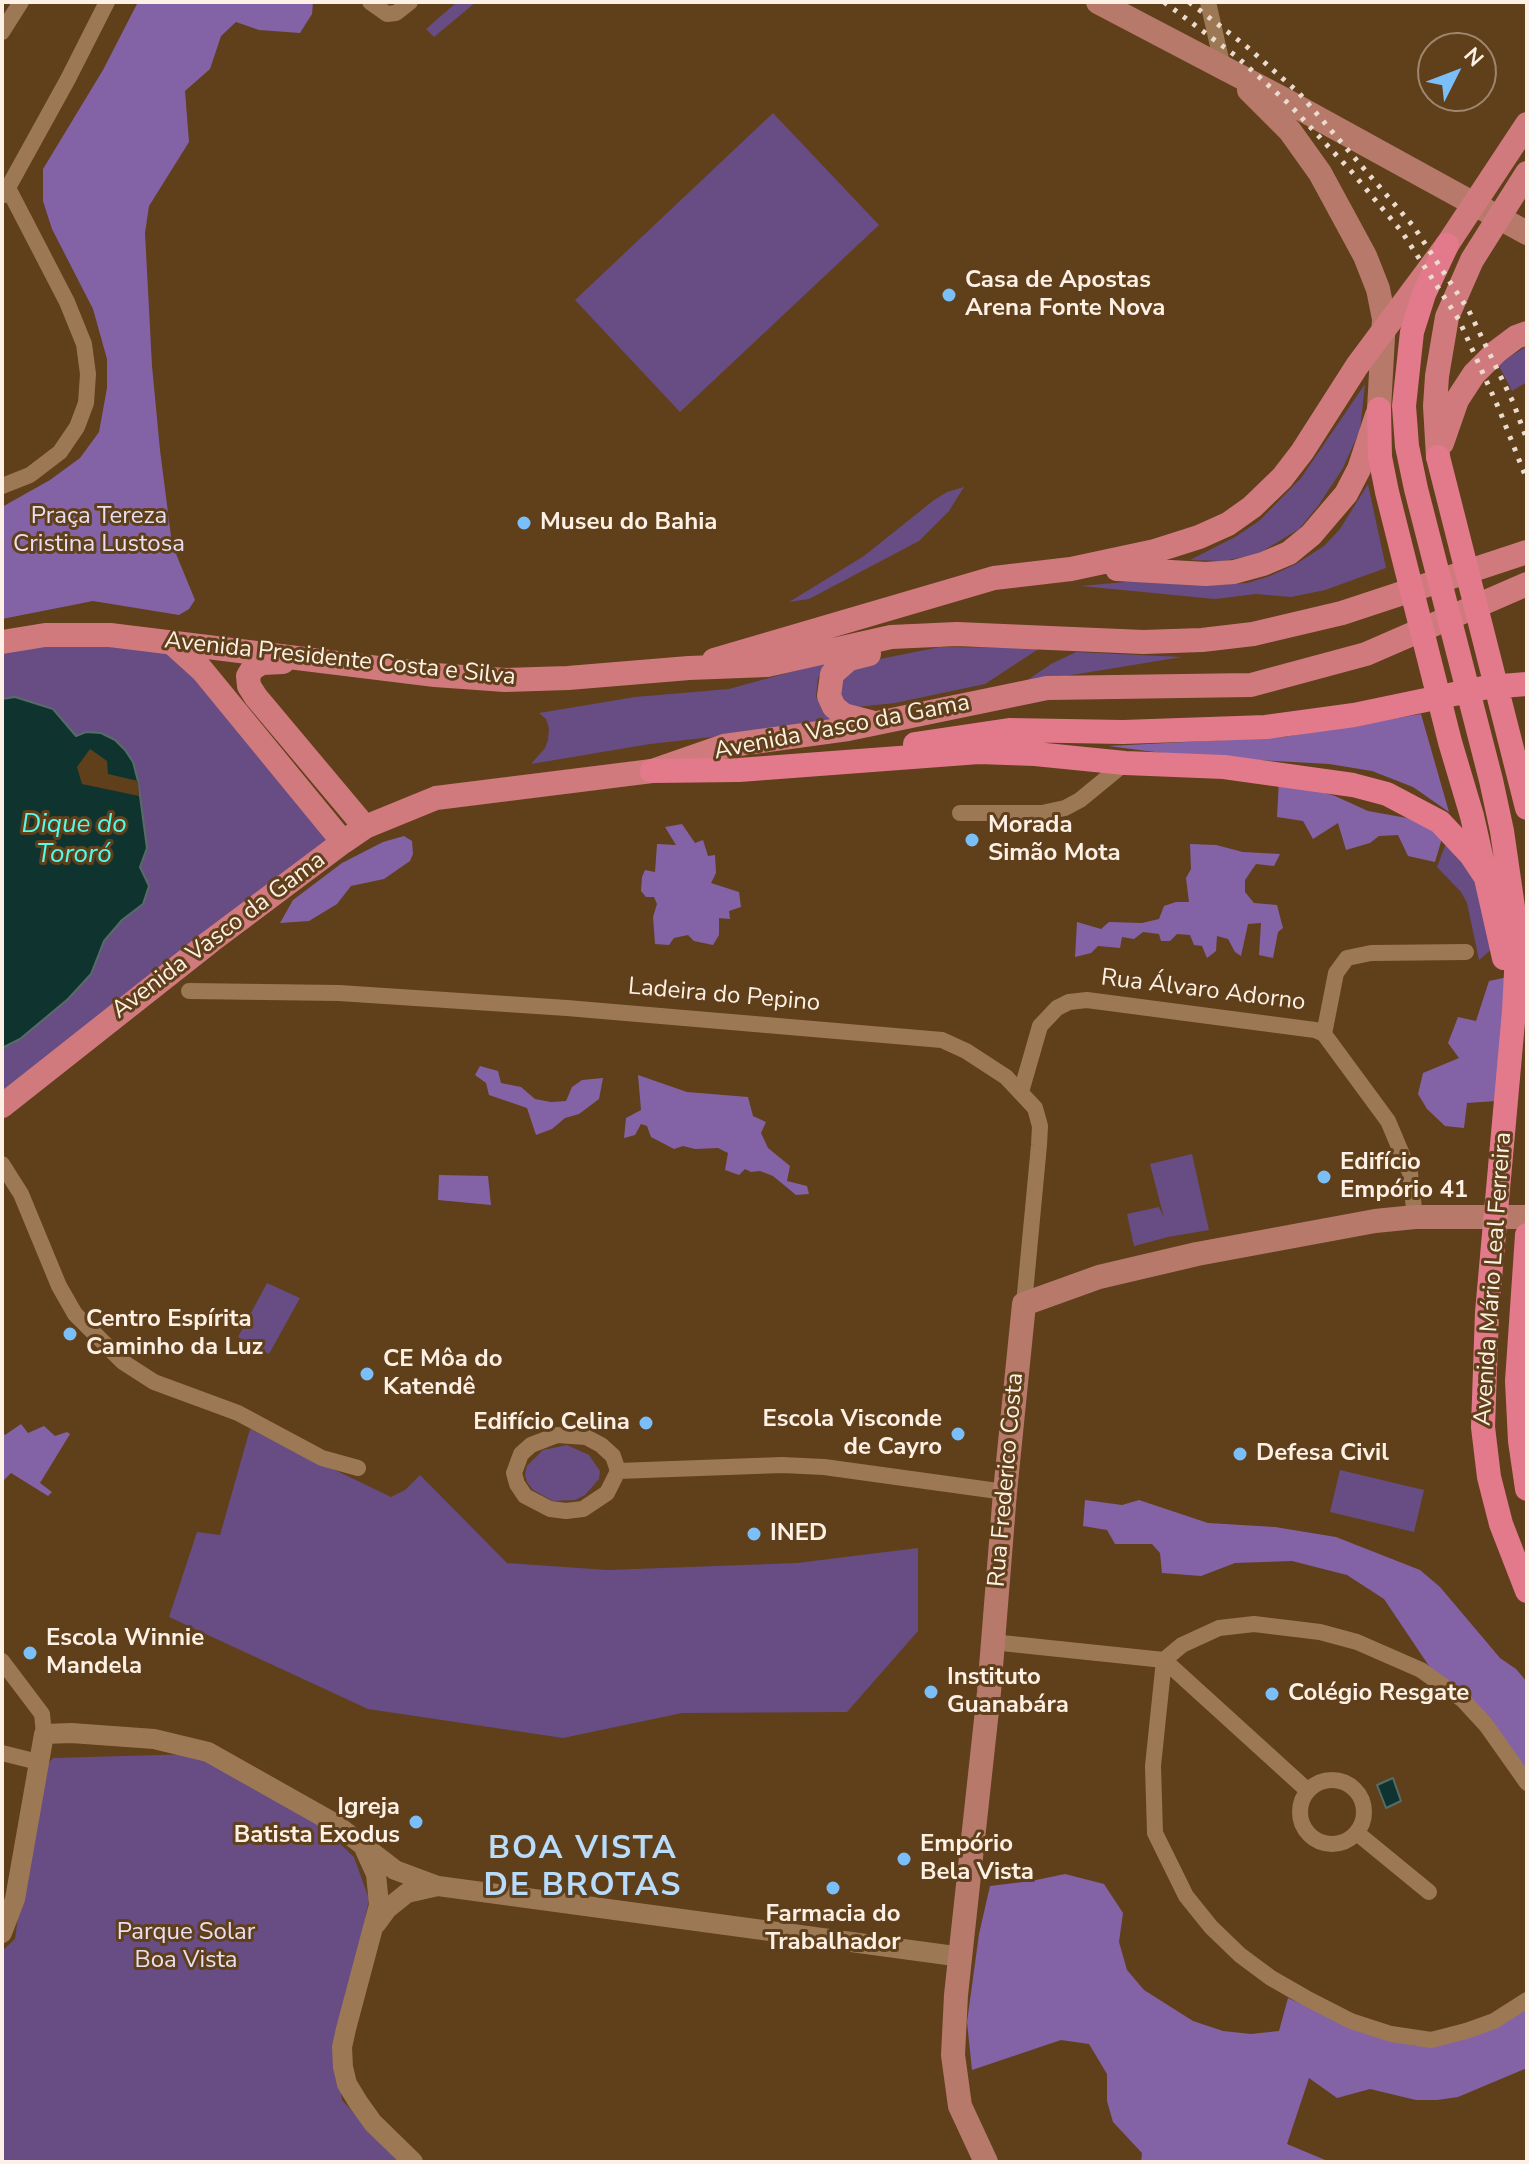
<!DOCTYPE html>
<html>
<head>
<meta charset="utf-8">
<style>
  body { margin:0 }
  #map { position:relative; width:1529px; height:2164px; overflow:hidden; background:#603f1b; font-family:"Nunito Sans",sans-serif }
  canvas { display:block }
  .frame { position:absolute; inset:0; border:4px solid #fdf0e5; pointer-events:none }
  .north { position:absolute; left:1417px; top:32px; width:80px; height:80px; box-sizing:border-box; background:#603f1b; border:2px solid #9f866c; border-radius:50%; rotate:48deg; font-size:22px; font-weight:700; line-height:32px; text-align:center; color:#fdf0e5 }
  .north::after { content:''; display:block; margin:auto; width:28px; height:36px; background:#7abff8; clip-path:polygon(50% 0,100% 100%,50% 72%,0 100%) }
</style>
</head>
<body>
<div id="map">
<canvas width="1529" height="2164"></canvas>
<div class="frame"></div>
<div class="north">N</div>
</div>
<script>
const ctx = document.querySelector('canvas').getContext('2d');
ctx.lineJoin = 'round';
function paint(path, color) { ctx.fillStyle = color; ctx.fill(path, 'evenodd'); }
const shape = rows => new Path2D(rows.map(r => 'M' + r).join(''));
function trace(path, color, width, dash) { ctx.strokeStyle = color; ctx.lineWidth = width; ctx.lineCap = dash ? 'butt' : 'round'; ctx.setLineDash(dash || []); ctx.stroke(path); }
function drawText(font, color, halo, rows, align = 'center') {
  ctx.font = font + ' "Nunito Sans",sans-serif'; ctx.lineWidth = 6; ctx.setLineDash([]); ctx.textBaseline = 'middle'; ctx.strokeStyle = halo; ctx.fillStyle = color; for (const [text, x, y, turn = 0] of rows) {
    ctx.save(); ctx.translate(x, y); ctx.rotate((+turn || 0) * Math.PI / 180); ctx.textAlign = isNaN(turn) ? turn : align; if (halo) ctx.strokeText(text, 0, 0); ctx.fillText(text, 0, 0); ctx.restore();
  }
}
paint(shape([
  [457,2,476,2,434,37,426,29],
  [773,113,879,225,680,412,575,300],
  [1527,346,1527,382,1512,391,1498,364],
  [1365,384,1360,430,1343,468,1318,506,1299,529,1258,554,1223,561,1190,560,1235,537,1259,521,1301,478],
  [1368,484,1386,568,1325,590,1291,597,1256,594,1215,599,1081,586,1136,581,1210,585,1247,583,1270,576,1296,564,1324,546,1340,529],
  [964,487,949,511,919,541,809,599,789,602,864,556,934,500,947,492],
  [90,640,198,653,333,839,2,1096,2,1048,20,1039,68,999,91,974,104,941,122,920,143,904,149,886,140,867,147,848,138,781,133,762,125,750,115,740,76,736,53,709,15,697,2,699,2,648],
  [940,647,1040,648,985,684,895,703,847,708,840,701,837,682,848,670,870,661],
  [1076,652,1182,657,1023,683,1051,664],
  [830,661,818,678,816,696,824,714,836,723,650,744,531,764,545,748,548,740,549,728,546,719,539,713,635,697,729,689],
  [1445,846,1455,846,1507,936,1479,960,1467,903,1461,892,1437,867],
  [1192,1154,1209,1230,1168,1237,1134,1246,1127,1214,1159,1207,1164,1218,1150,1164],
  [267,1283,300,1298,269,1354,238,1337],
  [250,1429,391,1497,405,1490,420,1475,507,1563,608,1570,797,1563,918,1548,918,1631,847,1712,682,1713,563,1738,368,1709,169,1617,197,1532,220,1535],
  [567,1445,589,1455,600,1471,599,1479,585,1495,575,1500,553,1501,533,1490,527,1482,525,1475,527,1466,543,1450],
  [1340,1470,1424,1490,1414,1532,1330,1512],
  [195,1754,316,1821,354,1857,369,1899,337,2066,342,2100,398,2162,2,2162,2,1951,15,1939,37,1776,53,1758]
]), '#674d83');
paint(shape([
  [138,2,313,2,312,14,300,33,259,30,236,22,221,36,210,69,185,91,189,142,149,206,145,233,152,366,160,450,172,544,195,600,189,609,179,615,93,601,2,619,2,507,50,480,80,458,99,432,107,388,107,359,93,309,52,229,43,201,43,169,103,70],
  [1421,714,1449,812,1413,787,1372,771,1329,764,1186,756,1108,746,1284,737],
  [1279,779,1335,796,1368,811,1407,818,1443,835,1435,862,1408,856,1398,835,1379,836,1370,843,1346,850,1338,823,1313,839,1303,821,1277,817],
  [682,824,695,843,703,840,708,856,715,855,716,873,711,883,739,892,741,907,729,911,730,919,719,918,719,935,713,945,694,941,688,935,674,938,669,945,655,944,653,917,657,904,654,897,646,897,641,891,642,877,645,870,655,872,657,844,676,845,665,827],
  [404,836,412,841,413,854,410,861,384,879,351,886,337,904,309,921,280,923,293,900,342,863,383,842],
  [1190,844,1216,845,1243,852,1280,854,1274,866,1256,864,1245,880,1245,892,1254,903,1277,905,1283,928,1278,932,1273,958,1259,955,1261,923,1248,924,1241,956,1235,952,1228,939,1217,936,1216,951,1207,958,1202,946,1194,945,1190,935,1177,934,1170,941,1161,941,1159,934,1143,932,1134,939,1122,937,1120,948,1098,946,1091,953,1075,957,1077,922,1101,929,1109,922,1142,923,1159,919,1164,906,1176,902,1189,902,1186,878,1191,869],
  [1508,977,1496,1101,1467,1103,1464,1128,1445,1126,1427,1109,1418,1094,1423,1073,1459,1058,1448,1043,1458,1017,1476,1021,1489,981],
  [480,1066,498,1071,501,1083,521,1087,535,1099,551,1102,566,1101,572,1087,582,1080,603,1078,599,1099,579,1114,565,1118,552,1129,536,1135,527,1108,489,1095,486,1083,475,1075],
  [638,1075,687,1092,748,1097,753,1116,766,1122,761,1133,768,1148,790,1166,787,1181,807,1186,809,1194,796,1195,773,1176,760,1171,751,1172,745,1169,739,1175,725,1170,728,1153,718,1148,695,1149,683,1146,674,1149,651,1137,647,1126,641,1124,635,1135,624,1138,626,1118,641,1110],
  [439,1175,488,1176,491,1205,438,1200],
  [21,1424,28,1433,44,1426,55,1436,67,1432,70,1434,40,1483,52,1492,48,1496,11,1473,2,1482,2,1431,5,1435],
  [1085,1500,1122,1505,1139,1500,1208,1523,1275,1527,1336,1537,1420,1570,1440,1587,1500,1658,1516,1669,1527,1682,1527,1775,1431,1669,1384,1599,1347,1575,1292,1561,1235,1563,1201,1576,1162,1573,1160,1553,1152,1544,1115,1544,1107,1530,1083,1526],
  [1065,1874,1104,1884,1123,1913,1119,1942,1127,1970,1144,1990,1193,2021,1223,2031,1251,2034,1279,2031,1288,1998,1342,2023,1416,2046,1444,2042,1527,2008,1527,2068,1458,2097,1437,2100,1416,2100,1370,2089,1337,2098,1309,2078,1287,2144,1330,2162,1141,2162,1142,2153,1113,2122,1107,2101,1107,2074,1089,2044,1061,2040,972,2070,967,2022,979,1934,990,1886,1031,1881]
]), '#8363a6');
const water = shape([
  [15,697,53,709,76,736,86,732,101,733,115,740,125,750,133,762,138,781,147,848,140,867,149,886,143,904,122,920,104,941,91,974,68,999,20,1039,2,1048,2,699,15,697],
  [1393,1778,1401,1801,1386,1808,1377,1785,1393,1778]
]);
paint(water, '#0f3430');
trace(water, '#566c66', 2);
paint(shape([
  [90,749,107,761,108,774,138,781,139,796,82,784,77,767]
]), '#603f1b');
trace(shape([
  [370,2,387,14,396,13,410,2],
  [1208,2,1223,68],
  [2,32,21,2],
  [4,195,68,79,107,2],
  [2,486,30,475,60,452,77,427,86,403,88,374,84,344,67,302,8,188],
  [960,813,1042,813,1065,808,1080,800,1125,763],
  [189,991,339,993,567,1008,942,1040,966,1051,1006,1077,1035,1108,1040,1126,1039,1145,1024,1304],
  [1324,1034,1336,973,1347,958,1371,953,1466,952],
  [1021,1092,1040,1026,1057,1008,1069,1002,1087,1000,1315,1030,1324,1034,1388,1121,1410,1173,1415,1217],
  [2,1164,21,1194,59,1286,75,1314,123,1362,154,1382,238,1413,322,1458,358,1468],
  [557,1435,586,1437,601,1445,613,1456,618,1471,607,1493,583,1509,566,1511,550,1509,525,1496,517,1484,514,1473,521,1454,531,1445,557,1435],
  [618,1471,782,1465,824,1467,1005,1492],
  [992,1642,1164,1660],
  [1164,1660,1307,1790],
  [2,1661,42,1714,44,1734],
  [2,1753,38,1762],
  '1300 1812a32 32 0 1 1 64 0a32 32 0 1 1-64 0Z',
  [1527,1783,1486,1725,1463,1700,1421,1670,1357,1642,1320,1632,1254,1624,1219,1628,1182,1645,1164,1660,1153,1766,1155,1833,1186,1896,1211,1927,1240,1955,1271,1978,1306,1998,1351,2021,1391,2034,1431,2040,1466,2031,1494,2021,1527,2000],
  [1357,1833,1429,1892]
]), '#9d7855', 16);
trace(shape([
  [365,1850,376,1874,379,1905,346,2029,342,2047,343,2067,347,2084,358,2102,373,2123,413,2162],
  [376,1924,387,1909,407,1893,438,1886],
  [2,1933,15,1899,44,1734,71,1733,154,1739,208,1752,334,1823,395,1870,438,1886,962,1957]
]), '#9d7855', 20);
trace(shape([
  [1098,2,1283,99,1527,233],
  [1249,90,1290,131,1320,173,1365,256,1378,289,1384,319,1379,409],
  [986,2162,960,2106,953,2055,956,1995,989,1692,1005,1492,1024,1304,1099,1277,1197,1254,1375,1221,1415,1217,1527,1217]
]), '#b7796a', 24);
trace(shape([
  [1442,443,1457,400,1474,374,1496,352,1516,337,1527,333],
  [1438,457,1435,406,1437,376,1447,317,1472,260,1527,173],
  [1117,569,1206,574,1234,572,1263,564,1289,553,1311,535,1346,494,1359,469,1377,415],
  [2,642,45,635,110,635,435,675,505,680,568,678,689,668,767,665,891,637,957,634,1143,642,1202,640,1253,634,1342,613,1527,552],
  [171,642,202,670,343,842],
  [869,654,849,659,832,674,829,696,834,707,844,715,871,722],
  [714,660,994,578,1071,569,1155,551,1199,537,1228,524,1252,507,1282,478,1302,452,1357,366,1447,245,1527,124],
  [283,662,262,663,253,668,248,676,249,686,256,697,365,827],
  [2,1106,211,941,343,842,365,827,436,798,652,771,724,746,848,729,1047,688,1251,685,1366,654,1527,584]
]), '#d17a7e', 24);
trace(shape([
  [1447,245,1424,294,1412,332,1404,406,1407,446,1416,489,1491,780,1502,831,1514,914,1517,953,1514,1011,1487,1312,1483,1427,1489,1477,1501,1524,1527,1591],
  [1379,409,1380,457,1387,492,1450,742,1472,816,1504,958],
  [1438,457,1527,808],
  [915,744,1009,730,1123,732,1266,727,1354,715,1488,687,1527,684],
  [652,771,739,770,979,752,1035,754,1125,763,1224,767,1353,785,1387,794,1440,822,1471,855,1489,882],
  [1527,1235,1517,1381,1520,1441,1527,1489]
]), '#e27a8c', 24);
trace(shape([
  [1164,2,1236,56,1289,104,1351,171,1402,232,1459,320,1499,409,1527,480],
  [1189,2,1246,46,1299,93,1414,227,1469,311,1513,402,1527,440]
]), '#eadbcd', 5, [4, 8]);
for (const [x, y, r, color] of [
  [949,295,8,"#7abff8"],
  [524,523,8,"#7abff8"],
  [972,840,8,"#7abff8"],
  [1324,1177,8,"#7abff8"],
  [70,1334,8,"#7abff8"],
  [367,1374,8,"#7abff8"],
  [646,1423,8,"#7abff8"],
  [958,1434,8,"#7abff8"],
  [1240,1454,8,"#7abff8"],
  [754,1534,8,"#7abff8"],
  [30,1653,8,"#7abff8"],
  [931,1692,8,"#7abff8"],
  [1272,1694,8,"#7abff8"],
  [416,1822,8,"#7abff8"],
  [904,1859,8,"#7abff8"],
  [833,1888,8,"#7abff8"]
]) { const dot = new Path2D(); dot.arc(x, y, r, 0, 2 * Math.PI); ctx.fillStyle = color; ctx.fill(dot); trace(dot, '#603f1b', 3); }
drawText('bold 24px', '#fdf0e5', '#603f1b', [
  ["Casa de Apostas",965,281],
  ["Arena Fonte Nova",965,309],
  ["Museu do Bahia",540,523],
  ["Morada",988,826],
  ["Simão Mota",988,854],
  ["Edifício",1340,1163],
  ["Empório 41",1340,1191],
  ["Centro Espírita",86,1320],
  ["Caminho da Luz",86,1348],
  ["CE Môa do",383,1360],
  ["Katendê",383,1388],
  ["Escola Visconde",942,1420,"right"],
  ["de Cayro",942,1448,"right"],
  ["Edifício Celina",630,1423,"right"],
  ["Defesa Civil",1256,1454],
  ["INED",770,1534],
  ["Escola Winnie",46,1639],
  ["Mandela",46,1667],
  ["Instituto",947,1678],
  ["Guanabára",947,1706],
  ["Colégio Resgate",1288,1694],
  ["Igreja",400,1808,"right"],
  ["Batista Exodus",400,1836,"right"],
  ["Empório",920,1845],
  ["Bela Vista",920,1873],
  ["Farmacia do",833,1915,"center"],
  ["Trabalhador",833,1943,"center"]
], 'left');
drawText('24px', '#e7dff2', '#603f1b', [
  ["Praça Tereza",99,517],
  ["Cristina Lustosa",99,545],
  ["Parque Solar",186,1933],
  ["Boa Vista",186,1961]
]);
drawText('24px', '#fdf0e5', '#603f1b', [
  ["Avenida Presidente Costa e Silva",340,660,6],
  ["Avenida Vasco da Gama",842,728,-11],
  ["Avenida Vasco da Gama",219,936,-37],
  ["Rua Álvaro Adorno",1203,991,7],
  ["Ladeira do Pepino",724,996,5],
  ["Avenida Mário Leal Ferreira",1494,1279,-86],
  ["Rua Frederico Costa",1007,1480,-85]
]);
drawText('italic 26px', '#55f9e7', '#603f1b', [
  ["Dique do",74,826],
  ["Tororó",74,856]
]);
ctx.letterSpacing = '2px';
drawText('bold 32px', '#b7dcfc', '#603f1b', [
  ["BOA VISTA",583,1850],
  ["DE BROTAS",583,1887]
]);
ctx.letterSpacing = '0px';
</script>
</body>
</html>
